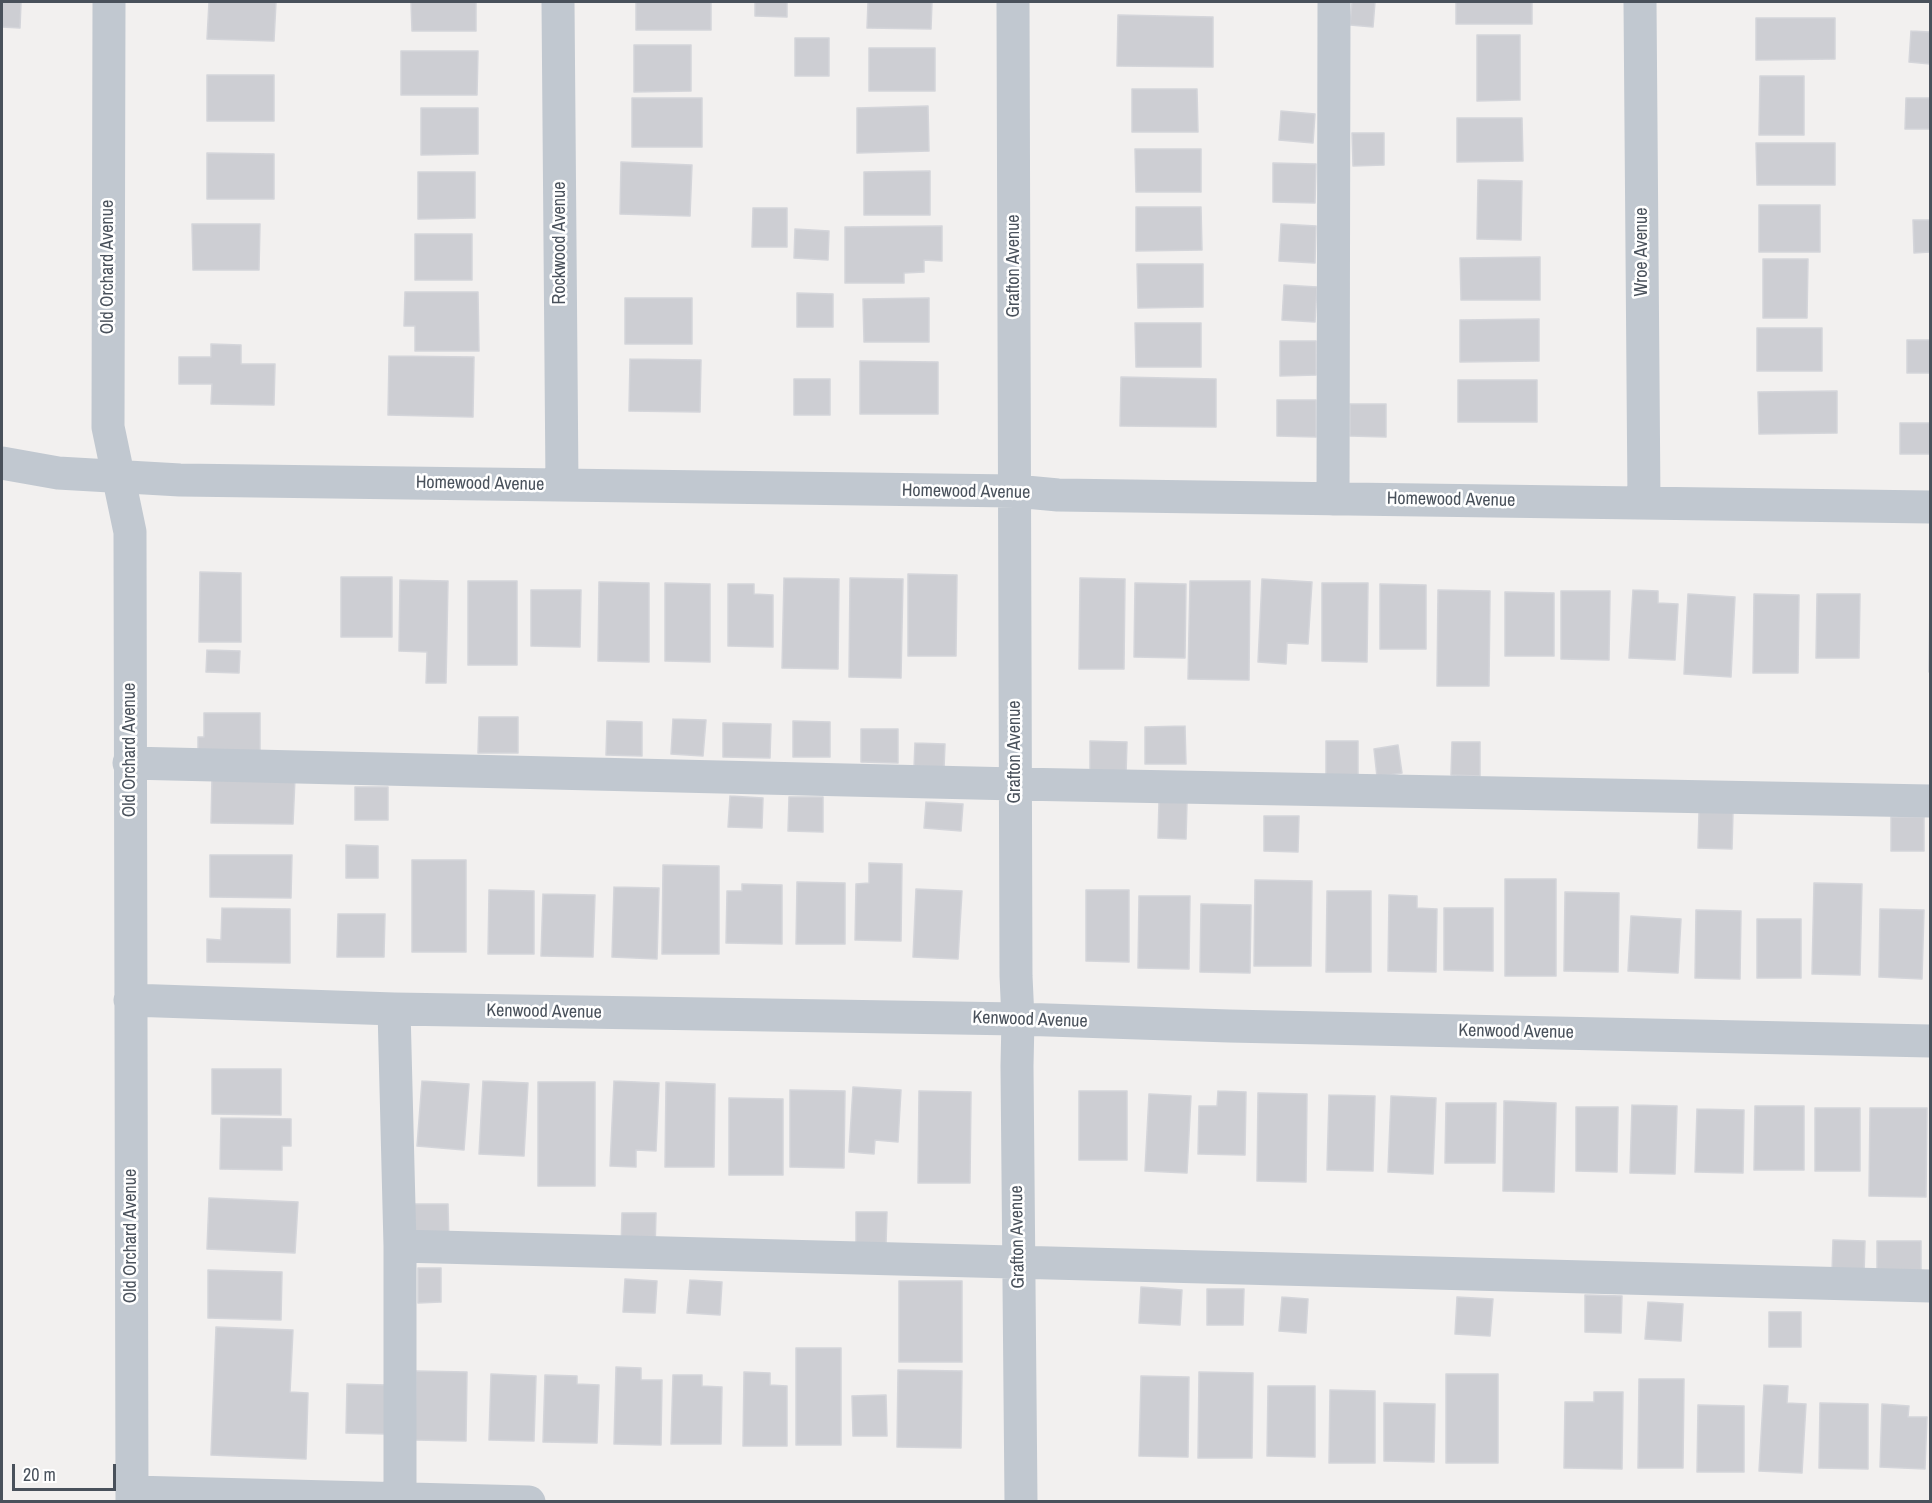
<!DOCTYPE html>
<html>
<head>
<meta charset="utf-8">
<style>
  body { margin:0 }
  #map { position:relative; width:1932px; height:1503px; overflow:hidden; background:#f2f0ef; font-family:"Archivo Narrow",sans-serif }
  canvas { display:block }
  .frame { position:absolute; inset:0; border:3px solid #49515b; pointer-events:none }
  .scale { position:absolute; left:12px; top:1464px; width:104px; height:27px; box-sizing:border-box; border:3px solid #49515b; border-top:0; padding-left:8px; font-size:18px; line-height:21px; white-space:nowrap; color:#49515b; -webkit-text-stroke:4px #fff; paint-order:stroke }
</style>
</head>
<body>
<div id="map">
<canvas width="1932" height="1503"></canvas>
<div class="frame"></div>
<div class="scale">20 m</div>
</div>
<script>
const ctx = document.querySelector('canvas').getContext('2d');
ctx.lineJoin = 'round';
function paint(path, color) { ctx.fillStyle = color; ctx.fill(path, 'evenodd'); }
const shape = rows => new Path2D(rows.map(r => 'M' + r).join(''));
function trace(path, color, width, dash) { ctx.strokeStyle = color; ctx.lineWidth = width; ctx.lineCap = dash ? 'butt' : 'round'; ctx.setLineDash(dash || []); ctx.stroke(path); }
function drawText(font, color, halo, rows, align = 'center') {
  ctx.font = font + ' "Archivo Narrow",sans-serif'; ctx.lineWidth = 5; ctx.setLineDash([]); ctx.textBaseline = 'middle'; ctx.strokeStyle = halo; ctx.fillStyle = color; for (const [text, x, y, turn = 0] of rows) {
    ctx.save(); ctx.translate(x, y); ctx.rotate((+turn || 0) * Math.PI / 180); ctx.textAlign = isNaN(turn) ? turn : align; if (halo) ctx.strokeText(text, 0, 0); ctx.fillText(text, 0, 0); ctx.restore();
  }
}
const building = shape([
  [2,2,21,2,20,28,2,27,2,2],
  [209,2,276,2,274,41,207,39,209,2],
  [411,2,476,2,476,31,412,31,411,2],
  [636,2,711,2,711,30,636,30,636,2],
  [755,2,787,2,787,17,755,16,755,2],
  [868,2,932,2,931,29,867,28,868,2],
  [1352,2,1375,2,1373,27,1350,25,1352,2],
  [1456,2,1532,2,1532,24,1456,24,1456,2],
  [1118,15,1213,17,1213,67,1117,66,1118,15],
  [1756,18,1835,18,1835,59,1756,60,1756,18],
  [1911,31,1930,32,1930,64,1909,62,1911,31],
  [1477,35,1520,35,1520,100,1477,101,1477,35],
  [795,38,829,38,829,76,795,76,795,38],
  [634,45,691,45,691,91,634,92,634,45],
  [869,48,935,48,935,91,869,91,869,48],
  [401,51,478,51,477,95,401,95,401,51],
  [207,75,274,75,274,121,207,121,207,75],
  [1760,76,1804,76,1804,135,1759,135,1760,76],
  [1132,89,1197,89,1198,132,1132,132,1132,89],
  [632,98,702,98,702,147,632,147,632,98],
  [1906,98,1930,98,1930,129,1905,129,1906,98],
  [928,106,929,151,857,153,857,108,928,106],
  [421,108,478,108,478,154,421,155,421,108],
  [1281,111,1315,114,1313,143,1279,140,1281,111],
  [1457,118,1522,118,1523,161,1457,162,1457,118],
  [1352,133,1384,133,1384,165,1353,166,1352,133],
  [1756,143,1835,143,1835,185,1757,185,1756,143],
  [1135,149,1201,149,1201,192,1136,192,1135,149],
  [207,153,274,154,274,199,207,199,207,153],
  [621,162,692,165,690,216,620,214,621,162],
  [1273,163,1316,164,1315,203,1273,202,1273,163],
  [930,171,930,215,864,215,864,172,930,171],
  [418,172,475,172,475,218,418,219,418,172],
  [1478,180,1522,181,1521,240,1477,239,1478,180],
  [1759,205,1820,205,1820,252,1759,252,1759,205],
  [1136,207,1201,207,1202,250,1136,251,1136,207],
  [753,208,787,208,787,247,752,247,753,208],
  [1913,220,1930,220,1930,252,1914,253,1913,220],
  [192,224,260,224,259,270,193,270,192,224],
  [1281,224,1316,226,1315,263,1279,261,1281,224],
  [942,226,942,261,924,260,924,272,904,273,904,283,845,283,845,227,942,226],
  [795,229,829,231,828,260,794,258,795,229],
  [415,234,472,234,472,280,415,280,415,234],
  [1540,257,1540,300,1461,300,1460,258,1540,257],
  [1763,259,1808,259,1807,318,1763,318,1763,259],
  [1137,264,1203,264,1203,307,1138,308,1137,264],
  [1284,285,1317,287,1315,322,1282,320,1284,285],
  [405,292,478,292,479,351,415,351,415,326,404,326,405,292],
  [797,293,833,294,833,327,797,327,797,293],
  [625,298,692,298,692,344,625,344,625,298],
  [929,298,929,342,864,342,863,299,929,298],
  [1539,319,1539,361,1460,362,1460,320,1539,319],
  [1135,323,1201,323,1201,367,1136,367,1135,323],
  [1757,328,1822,328,1822,371,1757,371,1757,328],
  [1907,340,1930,340,1930,373,1907,373,1907,340],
  [1280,341,1316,341,1316,375,1280,376,1280,341],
  [211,344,241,345,241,364,275,364,274,405,211,404,212,384,179,384,179,357,211,357,211,344],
  [389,356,474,357,473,417,388,415,389,356],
  [630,359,701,360,700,412,629,411,630,359],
  [860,361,938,362,938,414,860,414,860,361],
  [1121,377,1216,379,1216,427,1120,426,1121,377],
  [794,379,830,379,830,415,794,415,794,379],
  [1458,380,1537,380,1537,422,1458,422,1458,380],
  [1837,391,1837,433,1759,434,1758,392,1837,391],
  [1277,400,1316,400,1316,437,1277,436,1277,400],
  [1350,404,1386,404,1386,437,1350,436,1350,404],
  [1900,423,1930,423,1930,454,1900,454,1900,423],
  [200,572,241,573,241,642,199,642,200,572],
  [908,574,957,575,956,656,908,656,908,574],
  [341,577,392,577,392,637,341,637,341,577],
  [784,578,839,579,838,669,782,668,784,578],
  [850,578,903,579,901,678,849,677,850,578],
  [1080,578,1125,579,1124,669,1079,669,1080,578],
  [1262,579,1312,582,1308,644,1287,643,1286,664,1258,662,1262,579],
  [400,580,448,581,446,683,426,683,427,652,399,651,400,580],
  [468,581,517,581,517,665,468,665,468,581],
  [1190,581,1250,581,1249,680,1188,679,1190,581],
  [599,582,649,583,649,662,598,661,599,582],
  [665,583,710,584,710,662,665,661,665,583],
  [1135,583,1186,584,1185,658,1134,657,1135,583],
  [1322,583,1368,583,1367,662,1322,661,1322,583],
  [728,584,754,584,754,594,773,595,773,647,728,646,728,584],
  [1380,584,1426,585,1426,649,1380,649,1380,584],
  [531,590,581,590,580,647,531,646,531,590],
  [1438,590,1490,591,1489,686,1437,686,1438,590],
  [1633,590,1658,591,1658,603,1678,604,1675,660,1629,658,1633,590],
  [1561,591,1610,591,1609,660,1561,659,1561,591],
  [1505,592,1554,593,1554,656,1505,656,1505,592],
  [1688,594,1735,597,1731,677,1684,674,1688,594],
  [1754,594,1799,595,1798,673,1753,673,1754,594],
  [1817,594,1860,594,1859,658,1816,658,1817,594],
  [1930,597,1930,672,1929,672,1930,597],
  [207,650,240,651,239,673,206,672,207,650],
  [204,713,260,713,260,757,198,756,198,737,204,737,204,713],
  [479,717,518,717,518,753,478,753,479,717],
  [673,719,706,720,703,756,671,754,673,719],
  [607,721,642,722,642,756,606,755,607,721],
  [793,721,830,722,830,757,793,757,793,721],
  [723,723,771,724,770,758,723,757,723,723],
  [1185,726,1186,764,1145,764,1145,727,1185,726],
  [861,729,898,729,898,763,861,762,861,729],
  [1090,741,1127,742,1126,775,1090,774,1090,741],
  [1326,741,1358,741,1358,776,1326,775,1326,741],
  [1452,742,1480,742,1480,776,1451,775,1452,742],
  [915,743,945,744,944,769,914,768,915,743],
  [1398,745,1402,773,1377,777,1374,749,1398,745],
  [212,776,295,778,293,824,211,823,212,776],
  [355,787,388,787,388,820,355,820,355,787],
  [730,796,763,798,762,828,728,827,730,796],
  [789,797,823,797,823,832,788,831,789,797],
  [1159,801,1187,802,1186,839,1158,838,1159,801],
  [926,802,963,804,961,831,924,828,926,802],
  [1699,812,1733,812,1732,849,1698,848,1699,812],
  [1264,816,1299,816,1298,852,1264,851,1264,816],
  [1891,817,1924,817,1924,851,1891,851,1891,817],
  [346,845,378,846,378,878,346,878,346,845],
  [210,855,292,855,291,898,210,897,210,855],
  [412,860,466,860,466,952,412,952,412,860],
  [869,863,902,864,901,941,855,940,856,884,869,883,869,863],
  [663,865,719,866,719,954,662,954,663,865],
  [1505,879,1556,879,1556,976,1505,976,1505,879],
  [1255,880,1312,881,1311,966,1254,966,1255,880],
  [797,882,845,883,845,944,796,944,797,882],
  [1814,883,1862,884,1860,975,1812,974,1814,883],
  [742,884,782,885,782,944,726,943,727,891,742,891,742,884],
  [614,887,659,888,657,959,612,957,614,887],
  [916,889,962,891,958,959,913,957,916,889],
  [489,890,534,891,534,954,488,954,489,890],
  [1086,890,1129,890,1129,962,1086,961,1086,890],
  [1327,891,1371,891,1371,972,1326,972,1327,891],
  [1565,892,1619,893,1618,972,1564,971,1565,892],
  [543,894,595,895,593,957,541,956,543,894],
  [1389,895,1417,896,1417,908,1437,909,1436,972,1388,971,1389,895],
  [1139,896,1190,896,1189,969,1138,968,1139,896],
  [1201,904,1251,905,1250,973,1200,972,1201,904],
  [222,908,290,909,290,963,207,962,207,939,221,940,222,908],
  [1444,908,1493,908,1493,971,1444,970,1444,908],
  [1880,909,1924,910,1922,979,1879,977,1880,909],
  [1696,910,1741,911,1740,979,1695,978,1696,910],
  [338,914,385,914,384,957,337,957,338,914],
  [1631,916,1681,919,1678,973,1628,971,1631,916],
  [1757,919,1801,919,1801,978,1757,978,1757,919],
  [212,1069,281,1069,281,1115,212,1114,212,1069],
  [422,1081,469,1084,464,1150,417,1146,422,1081],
  [483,1081,528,1083,524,1156,479,1154,483,1081],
  [614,1081,659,1083,656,1151,636,1150,636,1167,610,1166,614,1081],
  [538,1082,595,1082,595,1186,538,1186,538,1082],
  [666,1082,715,1084,714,1167,665,1167,666,1082],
  [853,1087,901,1090,898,1142,875,1140,874,1154,849,1152,853,1087],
  [790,1090,845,1091,844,1168,790,1167,790,1090],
  [919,1091,971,1092,970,1183,918,1183,919,1091],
  [1079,1091,1127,1091,1127,1160,1079,1160,1079,1091],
  [1218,1091,1246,1092,1245,1155,1198,1154,1199,1106,1217,1106,1218,1091],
  [1258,1093,1307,1094,1306,1182,1257,1181,1258,1093],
  [1149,1094,1191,1096,1187,1173,1145,1171,1149,1094],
  [1329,1095,1375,1096,1373,1171,1327,1170,1329,1095],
  [1391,1096,1436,1098,1433,1174,1388,1172,1391,1096],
  [729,1098,783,1099,783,1175,729,1175,729,1098],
  [1504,1101,1556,1103,1554,1192,1503,1191,1504,1101],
  [1446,1103,1496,1103,1495,1163,1445,1163,1446,1103],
  [1632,1105,1677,1106,1675,1174,1630,1173,1632,1105],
  [1755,1106,1804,1106,1804,1170,1754,1170,1755,1106],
  [1576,1107,1618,1107,1617,1172,1576,1171,1576,1107],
  [1815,1108,1860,1108,1860,1171,1815,1171,1815,1108],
  [1870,1108,1927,1108,1926,1197,1869,1196,1870,1108],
  [1697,1109,1744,1110,1743,1173,1695,1172,1697,1109],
  [221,1118,291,1119,291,1146,282,1146,282,1170,220,1169,221,1118],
  [209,1198,298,1202,295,1253,207,1249,209,1198],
  [411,1204,448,1204,449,1246,411,1246,411,1204],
  [856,1212,887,1212,886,1244,856,1244,856,1212],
  [622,1213,656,1213,655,1250,621,1249,622,1213],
  [1833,1240,1865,1241,1864,1275,1832,1273,1833,1240],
  [1877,1241,1921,1241,1921,1279,1877,1278,1877,1241],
  [418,1268,441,1268,441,1302,418,1303,418,1268],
  [208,1270,282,1272,281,1320,208,1318,208,1270],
  [625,1279,657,1281,655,1313,623,1312,625,1279],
  [690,1280,722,1282,720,1315,687,1313,690,1280],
  [899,1281,962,1281,962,1362,899,1362,899,1281],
  [1141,1287,1182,1290,1180,1325,1139,1323,1141,1287],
  [1207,1289,1244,1289,1243,1325,1207,1325,1207,1289],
  [1585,1295,1622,1296,1621,1333,1585,1332,1585,1295],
  [1282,1297,1308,1299,1306,1333,1279,1331,1282,1297],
  [1457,1297,1493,1299,1490,1336,1455,1334,1457,1297],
  [1648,1302,1683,1304,1681,1341,1645,1339,1648,1302],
  [1769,1312,1801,1312,1801,1347,1769,1347,1769,1312],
  [216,1327,293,1330,290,1392,308,1393,306,1459,211,1455,216,1327],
  [796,1348,841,1348,841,1445,796,1445,796,1348],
  [616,1367,641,1368,641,1380,662,1380,661,1445,614,1444,616,1367],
  [898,1370,962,1371,961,1448,897,1447,898,1370],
  [416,1371,467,1372,466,1441,415,1440,416,1371],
  [744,1372,770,1373,770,1385,787,1386,787,1446,743,1446,744,1372],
  [1199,1372,1253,1373,1252,1458,1198,1458,1199,1372],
  [491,1374,536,1376,534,1441,489,1440,491,1374],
  [1446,1374,1498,1374,1498,1463,1446,1463,1446,1374],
  [545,1375,577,1376,577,1384,599,1385,597,1443,543,1442,545,1375],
  [673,1375,702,1375,702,1386,722,1387,721,1444,671,1444,673,1375],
  [1141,1376,1189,1377,1188,1457,1139,1456,1141,1376],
  [1639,1379,1684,1379,1683,1468,1638,1468,1639,1379],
  [347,1384,387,1385,386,1434,346,1433,347,1384],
  [1764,1385,1788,1386,1787,1403,1806,1404,1802,1473,1759,1471,1764,1385],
  [1268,1386,1315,1386,1315,1457,1267,1456,1268,1386],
  [1330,1390,1375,1391,1375,1463,1329,1463,1330,1390],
  [1594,1392,1623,1392,1622,1469,1564,1468,1565,1402,1594,1402,1594,1392],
  [886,1395,887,1436,853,1436,852,1396,886,1395],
  [1384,1403,1435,1404,1434,1462,1384,1461,1384,1403],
  [1820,1403,1868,1404,1868,1469,1819,1468,1820,1403],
  [1882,1404,1909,1406,1908,1417,1927,1417,1925,1469,1880,1467,1882,1404],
  [1698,1405,1744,1406,1744,1472,1697,1472,1698,1405]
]);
paint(building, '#cdced3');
trace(building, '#d4d5da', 1.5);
trace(shape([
  [109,2,108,427,130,532,132,1502],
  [558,2,562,485],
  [1013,2,1016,976,1018,1019,1017,1066,1021,1502],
  [1640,2,1644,503],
  [2,463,58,473,180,480,1015,491,1058,495,1930,507],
  [1333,499,1334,2],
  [129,763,1016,784,1930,801],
  [130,1000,394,1009,1018,1019,1229,1026,1930,1041],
  [394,1009,400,1246,400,1502],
  [400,1246,1930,1286],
  [132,1492,529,1502]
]), '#c1c8d0', 33);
drawText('18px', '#49515b', '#fff', [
  ["Rockwood Avenue",560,243,-90],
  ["Wroe Avenue",1642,252,-90],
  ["Grafton Avenue",1014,266,-90],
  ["Old Orchard Avenue",108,267,-90],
  ["Homewood Avenue",480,484,1],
  ["Homewood Avenue",966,492,1],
  ["Homewood Avenue",1451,500,1],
  ["Old Orchard Avenue",130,750,-90],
  ["Grafton Avenue",1015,752,-90],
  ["Kenwood Avenue",544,1012,1],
  ["Kenwood Avenue",1030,1020,2],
  ["Kenwood Avenue",1516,1032,1],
  ["Old Orchard Avenue",131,1236,-90],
  ["Grafton Avenue",1018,1237,-91]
]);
</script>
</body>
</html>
